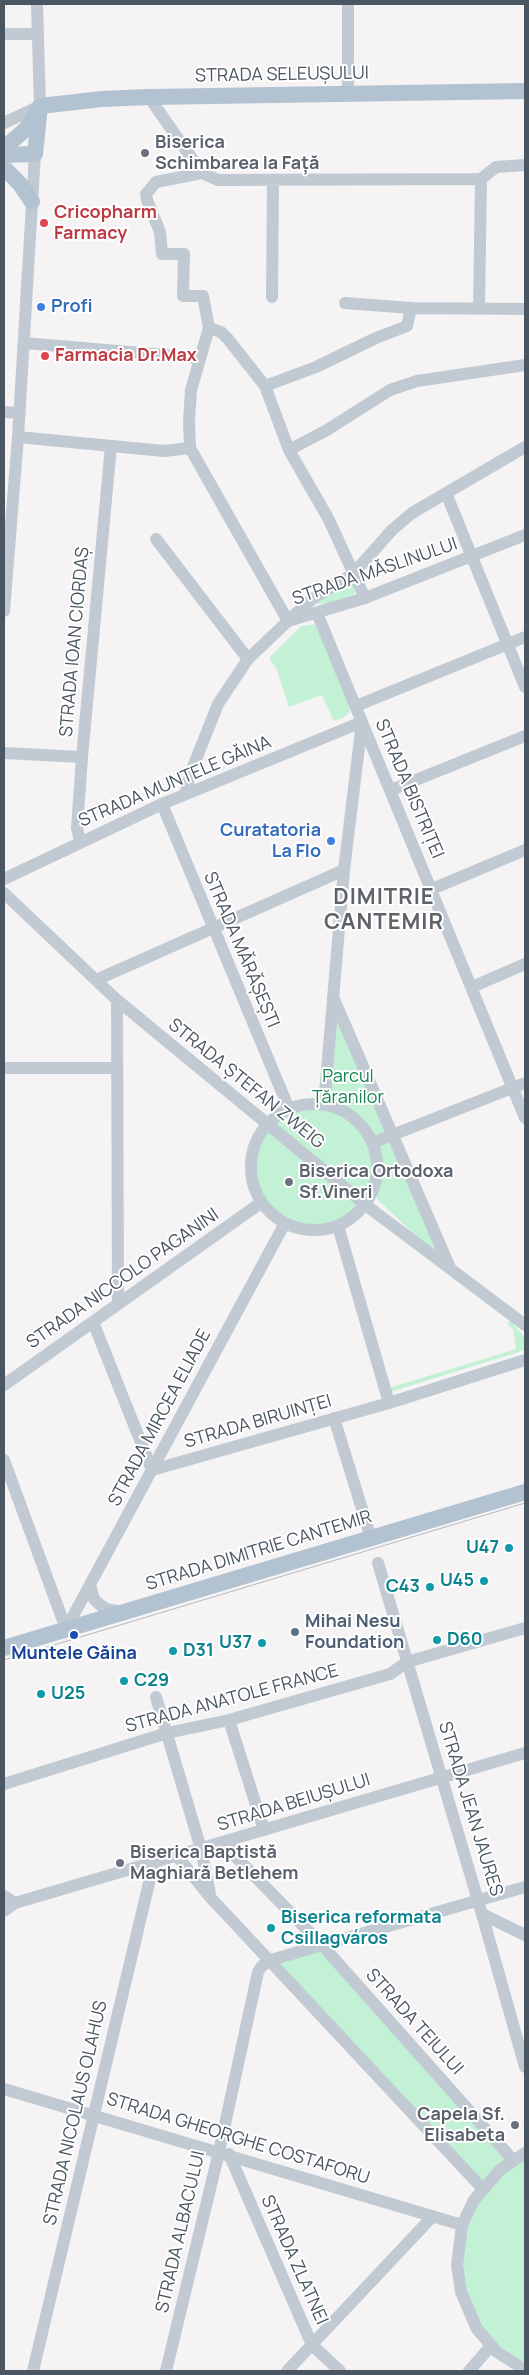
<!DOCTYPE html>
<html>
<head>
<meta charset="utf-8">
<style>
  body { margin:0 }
  #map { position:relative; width:529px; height:2375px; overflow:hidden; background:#f5f3f3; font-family:Manrope,sans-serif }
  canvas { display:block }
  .frame { position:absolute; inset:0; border:5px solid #4a5661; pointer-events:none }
</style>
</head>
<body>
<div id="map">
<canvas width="529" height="2375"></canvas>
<div class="frame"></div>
</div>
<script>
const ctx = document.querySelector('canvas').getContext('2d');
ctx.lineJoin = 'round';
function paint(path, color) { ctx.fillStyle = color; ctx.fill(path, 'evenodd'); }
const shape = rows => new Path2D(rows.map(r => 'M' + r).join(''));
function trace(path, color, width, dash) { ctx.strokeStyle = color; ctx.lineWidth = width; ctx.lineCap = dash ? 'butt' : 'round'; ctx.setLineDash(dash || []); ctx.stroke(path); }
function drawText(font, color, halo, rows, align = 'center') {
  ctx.font = font + ' Manrope,sans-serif'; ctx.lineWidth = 4; ctx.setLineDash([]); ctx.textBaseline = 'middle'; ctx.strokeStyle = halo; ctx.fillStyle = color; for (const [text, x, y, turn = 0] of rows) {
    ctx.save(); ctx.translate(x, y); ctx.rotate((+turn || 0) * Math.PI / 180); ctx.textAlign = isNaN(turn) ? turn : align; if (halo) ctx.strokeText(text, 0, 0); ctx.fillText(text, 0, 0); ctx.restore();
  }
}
paint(shape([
  [350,581,354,587,355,594,331,603,317,604,319,599],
  [317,624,351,704,349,713,343,718,334,721,322,695,289,707,276,668,269,658,301,626],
  [332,993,451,1270,372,1194,359,1212,347,1221,325,1230,311,1230,285,1223,272,1214,256,1192,253,1180,251,1162,255,1146,264,1129,278,1116,289,1109,306,1104,324,1105],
  [511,1321,524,1337,525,1350,390,1392,389,1388,516,1349,513,1329,507,1323],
  [322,1945,513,2160,525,2153,525,2370,477,2329,457,2253,482,2188,271,1960]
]), '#c3f1d5');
trace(shape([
  [348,4,348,94],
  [4,34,38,34],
  [149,97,202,173,218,180,481,179,496,167,525,165],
  [4,123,40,106,37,4],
  [202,173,156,182,146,194,147,200,160,232,162,254,184,254,183,296,203,296,209,328,191,390,189,421,190,448,288,621,312,599,353,574,392,530,412,513,525,447],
  [272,297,273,180],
  [345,303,411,308,525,309],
  [479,308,481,179],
  [209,328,221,332,228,339,265,386,289,450,328,518,365,598],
  [24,343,200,358],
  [265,386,316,367,376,338,407,326,411,308],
  [4,412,20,413],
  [18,437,164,451,190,448],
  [289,450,327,430,390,390,417,381,525,365],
  [446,493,525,687],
  [156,539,248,659],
  [4,611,18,437,35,154],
  [317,613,525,1118],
  [356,706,525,637],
  [4,753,82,757],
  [391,790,525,736],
  [185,794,191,772,218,704,248,659,288,621,365,598,525,535],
  [162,804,289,1109],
  [80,841,77,828,82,757,111,446],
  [4,879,162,804,362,722,344,870,324,1105],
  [432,889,525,850],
  [4,893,117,1000,367,1206,525,1325],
  [96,980,344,870],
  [472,987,525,964],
  [333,997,450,1268],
  [117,1000,118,1303],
  [4,1068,117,1068],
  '251 1167a63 63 0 1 1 126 0a63 63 0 1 1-126 0Z',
  [372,1143,525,1083],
  [338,1226,389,1403],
  [93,1322,152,1470,389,1403,525,1360],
  [4,1385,262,1202],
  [334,1418,371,1538],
  [4,1460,66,1629],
  [378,1563,482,1914,525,2067],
  [90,1585,94,1599,99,1604,106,1609,121,1612],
  [66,1629,285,1223],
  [156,1697,201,1849,210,1894],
  [229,1720,264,1830],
  [4,1784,167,1733,229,1720,390,1674,407,1662,525,1628],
  [228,1841,236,1857,322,1945,513,2160],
  [177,1856,210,1897,482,2188],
  [4,1896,15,1903],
  [4,1911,15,1903,525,1753],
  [482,1914,525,1935],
  [4,2089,462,2225],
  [525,2153,500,2170,474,2200,462,2225,457,2265,461,2292,477,2329,497,2352,525,2370],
  [229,2154,312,2345,340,2371],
  [33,2371,154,1862],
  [166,2371,219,2152,258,1972,262,1966,271,1960,322,1945,525,1887],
  [287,2371,433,2216],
  [469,2371,491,2346]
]), '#c1cad2', 12);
trace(shape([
  [40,106,102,99,149,97,525,91],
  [4,148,26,129,36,112],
  [4,155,35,154,40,106],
  [4,168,20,184,32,202],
  [4,1648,525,1492]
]), '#b3c2d1', 16);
trace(shape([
  [4,1660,525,1503]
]), '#b5b8bd', 1);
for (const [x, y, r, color] of [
  [145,153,5,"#6b7280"],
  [44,223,5,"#e0444e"],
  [41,307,5,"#3f7fe0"],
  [45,356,5,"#e0444e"],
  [331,841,5,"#3f7fe0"],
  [289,1182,5,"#6b7280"],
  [509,1548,5,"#0f9aa8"],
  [484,1581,5,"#0f9aa8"],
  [430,1587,5,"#0f9aa8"],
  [295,1632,5,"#5c6f8a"],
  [74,1635,5,"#1a4fb4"],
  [437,1640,5,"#0f9aa8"],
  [262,1643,5,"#0f9aa8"],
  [173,1651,5,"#0f9aa8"],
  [124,1681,5,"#0f9aa8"],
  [41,1694,5,"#0f9aa8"],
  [120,1863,5,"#6b7280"],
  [271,1928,5,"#0f9aa8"],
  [515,2125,5,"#6b7280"]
]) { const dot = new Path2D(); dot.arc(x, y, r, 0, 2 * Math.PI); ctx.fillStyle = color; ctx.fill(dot); trace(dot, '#fff', 2); }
drawText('18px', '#4a5661', '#fff', [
  ["STRADA SELEUȘULUI",282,75,-1],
  ["STRADA MĂSLINULUI",375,572,-19],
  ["STRADA IOAN CIORDAȘ",75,642,-85],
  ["STRADA MUNTELE GĂINA",175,782,-23],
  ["STRADA BISTRIȚEI",409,789,67],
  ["STRADA MĂRĂȘEȘTI",241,950,67],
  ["STRADA ȘTEFAN ZWEIG",246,1084,39],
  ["STRADA NICCOLO PAGANINI",123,1279,-35],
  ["STRADA MIRCEA ELIADE",160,1418,-62],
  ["STRADA BIRUINȚEI",258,1422,-16],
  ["STRADA DIMITRIE CANTEMIR",259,1551,-17],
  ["STRADA ANATOLE FRANCE",232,1699,-15],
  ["STRADA BEIUȘULUI",294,1803,-17],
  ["STRADA JEAN JAURES",470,1809,73],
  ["STRADA TEIULUI",414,2022,48],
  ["STRADA NICOLAUS OLAHUS",76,2113,-77],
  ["STRADA GHEORGHE COSTAFORU",238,2139,17],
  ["STRADA ALBACULUI",181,2232,-77],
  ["STRADA ZLATNEI",294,2260,66]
]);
drawText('bold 18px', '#5b616d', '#fff', [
  ["Biserica",155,143],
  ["Schimbarea la Față",155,164],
  ["Biserica Ortodoxa",299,1172],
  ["Sf.Vineri",299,1193],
  ["Biserica Baptistă",130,1853],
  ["Maghiară Betlehem",130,1874],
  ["Capela Sf.",505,2115,"right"],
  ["Elisabeta",505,2136,"right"]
], 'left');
drawText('bold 18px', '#be3a42', '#fff', [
  ["Cricopharm",54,213],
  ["Farmacy",54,234],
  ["Farmacia Dr.Max",55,356]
], 'left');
drawText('bold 18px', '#366cbe', '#fff', [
  ["Profi",51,307],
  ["Curatatoria",321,831,"right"],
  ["La Flo",321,852,"right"]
], 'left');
drawText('18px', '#17864f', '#fff', [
  ["Parcul",348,1077],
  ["Țăranilor",348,1098]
]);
drawText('bold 18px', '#0d838f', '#fff', [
  ["U47",499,1548,"right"],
  ["U45",474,1581,"right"],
  ["C43",420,1587,"right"],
  ["D60",447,1640],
  ["U37",252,1643,"right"],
  ["D31",183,1651],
  ["C29",134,1681],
  ["U25",51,1694],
  ["Biserica reformata",281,1918],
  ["Csillagváros",281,1939]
], 'left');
drawText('bold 18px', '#4e5e75', '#fff', [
  ["Mihai Nesu",305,1622],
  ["Foundation",305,1643]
], 'left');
drawText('bold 18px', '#164399', '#fff', [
  ["Muntele Găina",74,1654]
]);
ctx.letterSpacing = '1px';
drawText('bold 22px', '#5f6368', '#fff', [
  ["DIMITRIE",384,898],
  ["CANTEMIR",384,923]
]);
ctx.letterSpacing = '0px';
</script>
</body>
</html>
